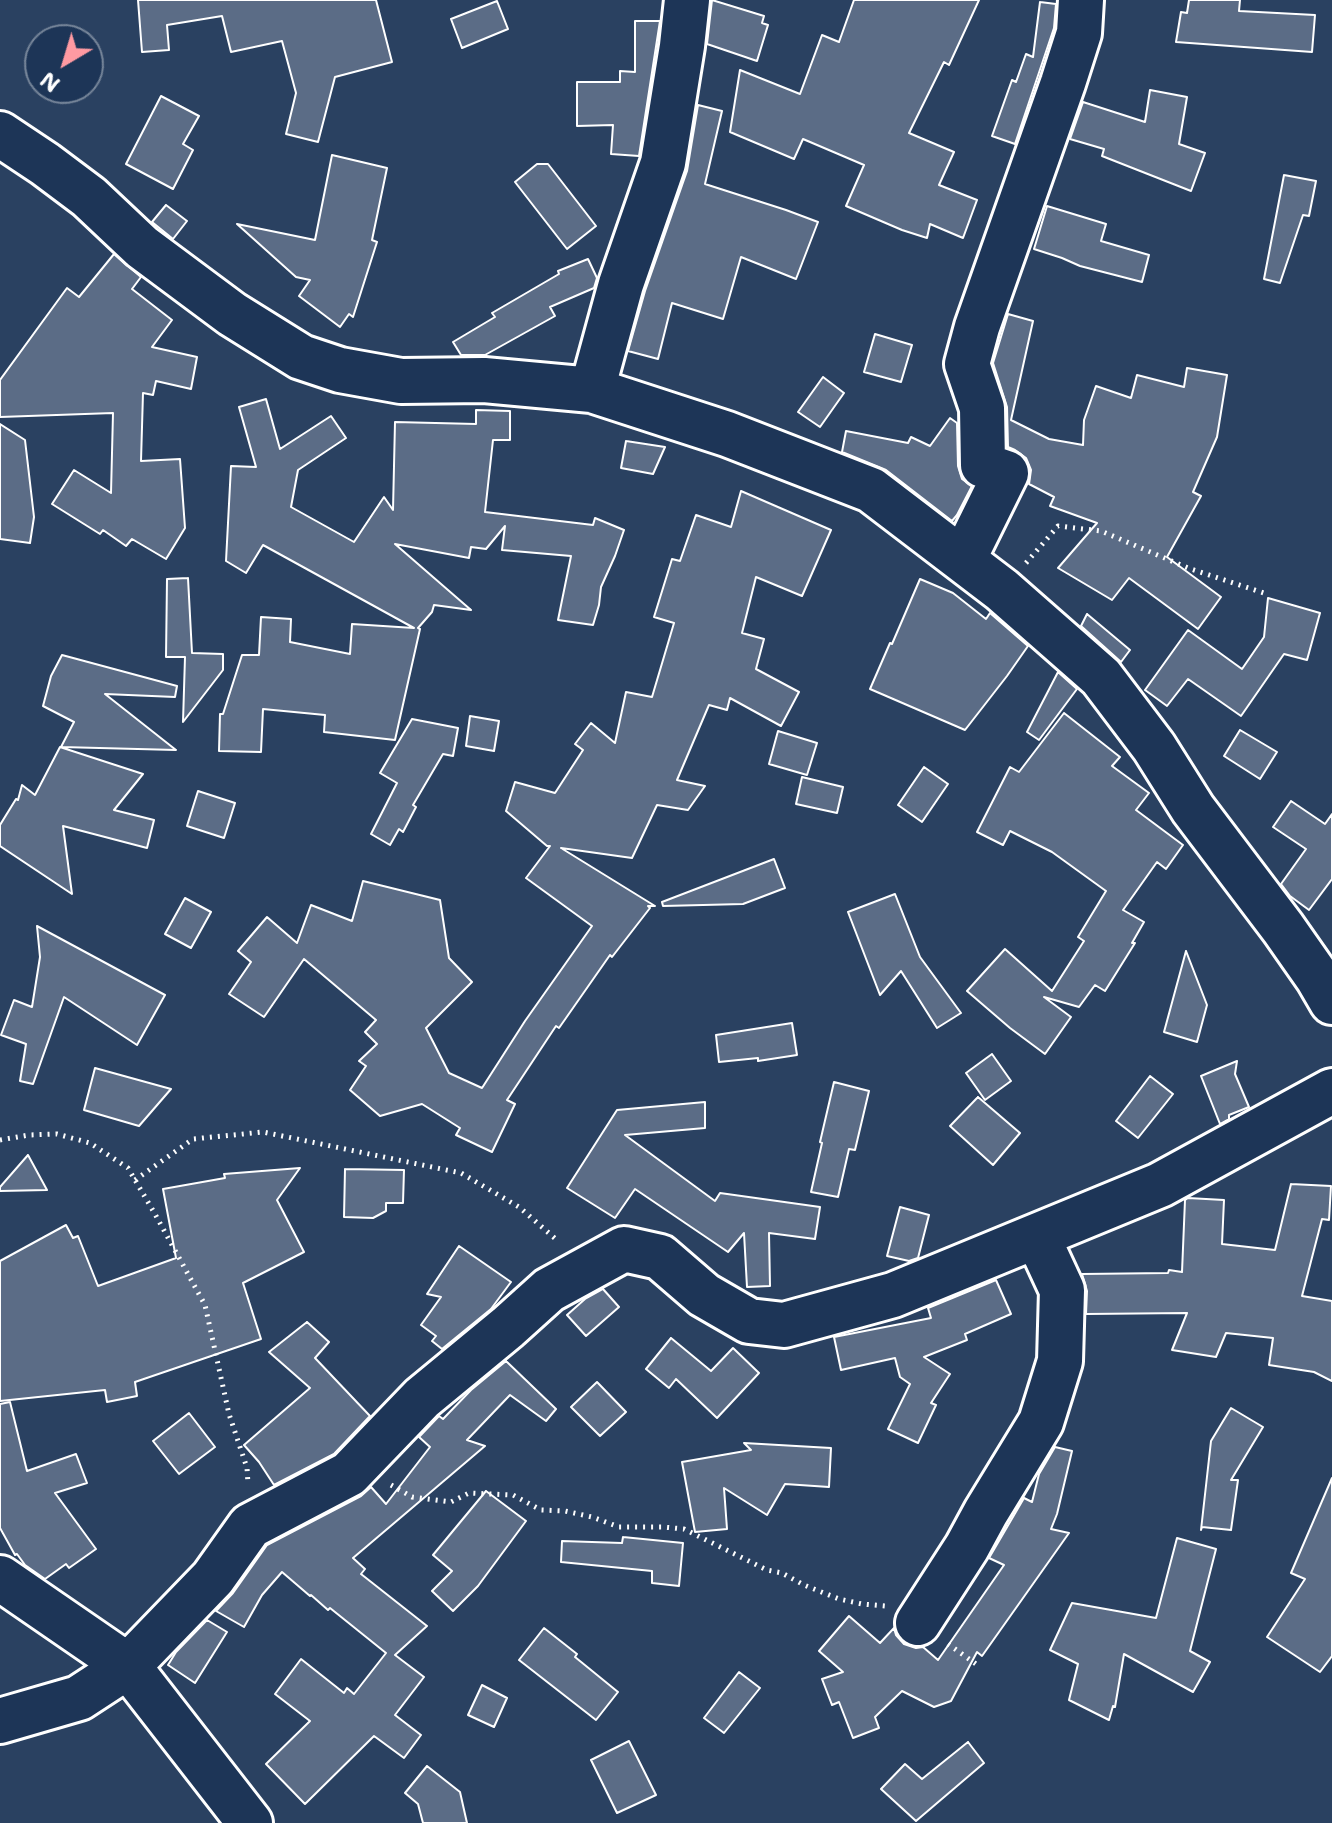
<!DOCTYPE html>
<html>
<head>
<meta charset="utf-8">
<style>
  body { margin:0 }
  #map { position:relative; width:1332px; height:1823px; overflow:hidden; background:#2a4161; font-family:"Shantell Sans",sans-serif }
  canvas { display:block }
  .north { position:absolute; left:24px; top:24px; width:80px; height:80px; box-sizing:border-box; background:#1d3557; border:2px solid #77869a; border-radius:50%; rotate:218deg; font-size:22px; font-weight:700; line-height:32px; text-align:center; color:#fff }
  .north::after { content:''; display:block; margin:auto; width:28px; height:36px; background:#ff9aa2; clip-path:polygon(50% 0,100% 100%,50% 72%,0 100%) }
</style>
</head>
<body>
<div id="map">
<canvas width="1332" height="1823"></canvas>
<div class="north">N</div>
</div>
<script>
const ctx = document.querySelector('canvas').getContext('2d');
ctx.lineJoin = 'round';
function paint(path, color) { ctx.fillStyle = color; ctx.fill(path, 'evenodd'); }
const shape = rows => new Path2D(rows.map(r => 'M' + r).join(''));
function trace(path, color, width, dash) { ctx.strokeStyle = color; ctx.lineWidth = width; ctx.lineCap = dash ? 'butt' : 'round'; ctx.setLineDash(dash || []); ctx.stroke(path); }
const building = shape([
  [138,0,376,0,392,62,335,77,318,142,286,134,296,93,282,41,231,52,222,16,167,25,169,50,142,52,138,0],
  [712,0,764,16,762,23,768,25,757,61,707,44,712,0],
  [854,0,979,0,949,65,944,62,909,133,954,152,939,185,977,200,963,238,930,224,927,238,902,230,846,206,864,165,803,139,794,159,730,132,740,70,800,94,822,35,839,42,854,0],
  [1189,0,1240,0,1239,11,1315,15,1312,52,1176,42,1181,12,1187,13,1189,0],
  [497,1,508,29,462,48,451,19,497,1],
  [1040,2,1056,4,1054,28,1015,144,992,136,1012,80,1016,82,1026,54,1033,57,1040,2],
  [635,21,660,21,639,156,611,154,613,125,577,126,577,82,620,82,620,71,635,72,635,21],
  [1150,90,1187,97,1179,144,1205,153,1191,191,1102,156,1104,149,1070,139,1083,102,1145,122,1150,90],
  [161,96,199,116,183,144,193,150,173,189,126,164,161,96],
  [698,105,722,111,705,184,786,210,818,222,796,279,741,257,723,319,672,303,658,359,628,351,645,291,687,171,698,105],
  [332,155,387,168,372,240,377,242,353,317,349,314,340,327,299,296,310,280,296,277,237,224,315,240,332,155],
  [537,164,548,164,596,226,567,249,515,182,537,164],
  [1284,175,1316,181,1309,216,1303,215,1280,283,1264,279,1284,175],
  [166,205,187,221,173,239,152,222,166,205],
  [1047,206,1106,224,1101,241,1149,255,1142,282,1080,266,1062,258,1034,249,1047,206],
  [114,254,141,277,132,289,172,320,152,347,197,357,191,389,156,381,153,395,143,393,141,461,180,459,185,528,166,559,132,539,126,546,103,530,100,534,52,504,74,470,111,493,113,413,0,417,0,380,67,288,79,297,114,254],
  [588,259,597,278,594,288,550,307,555,316,485,355,461,355,453,342,495,317,492,313,559,274,558,271,588,259],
  [1008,314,1033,321,1011,420,1049,439,1083,445,1084,420,1096,386,1131,398,1137,375,1184,387,1187,368,1227,375,1217,437,1193,492,1201,496,1167,557,1221,597,1198,629,1129,578,1112,600,1058,568,1097,523,1050,506,1054,497,1029,484,1031,470,1026,458,1015,450,1008,447,1007,407,993,363,1008,314],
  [875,334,912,345,901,382,864,372,875,334],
  [823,377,844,393,820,427,798,412,823,377],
  [266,399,280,449,331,416,346,438,298,470,291,507,354,542,384,497,393,510,395,422,476,424,476,410,510,411,510,440,493,440,485,512,593,525,595,518,624,530,615,556,601,587,599,605,593,625,558,620,571,556,502,550,505,526,486,549,471,547,469,558,395,544,471,610,434,605,432,612,418,628,420,629,395,740,324,732,325,715,263,709,261,752,219,751,220,714,223,714,242,655,259,655,261,617,291,619,290,642,350,654,352,624,414,628,263,545,246,573,226,561,231,466,256,467,239,407,266,399],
  [950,418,957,423,958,466,962,479,972,486,957,515,952,521,886,470,842,452,846,431,908,443,911,437,930,446,950,418],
  [0,424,25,440,34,517,30,543,0,539,0,424],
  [626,441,665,447,653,474,621,468,626,441],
  [741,491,831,530,802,596,756,577,742,633,764,639,756,669,799,692,781,726,730,698,727,710,709,705,677,780,705,786,688,810,657,805,632,858,561,848,655,906,648,906,650,908,612,957,610,955,559,1028,556,1026,507,1100,515,1104,492,1152,456,1135,460,1128,422,1104,380,1116,350,1090,366,1066,359,1061,377,1044,365,1032,376,1020,304,959,264,1017,229,994,251,962,238,951,267,917,297,943,311,905,352,921,363,881,440,900,449,958,472,982,426,1028,449,1073,482,1088,525,1021,592,926,526,878,550,846,547,846,506,811,515,782,555,793,583,750,575,744,591,723,615,743,626,692,652,697,674,623,654,617,672,559,680,561,696,515,731,527,741,491],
  [188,578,192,653,223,654,223,670,183,722,185,657,166,657,167,579,188,578],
  [920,579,953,593,986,619,990,613,1028,646,1007,676,965,730,870,689,890,643,892,644,920,579],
  [1268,598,1320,613,1307,660,1284,654,1241,716,1188,679,1167,706,1145,690,1188,630,1242,669,1264,637,1268,598],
  [1087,614,1130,650,1121,662,1081,626,1087,614],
  [62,655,177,686,175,697,105,694,176,750,61,747,74,722,43,706,51,676,62,655],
  [1058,672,1077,689,1039,740,1027,732,1058,672],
  [1064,713,1120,757,1112,766,1149,793,1136,810,1183,845,1166,869,1157,862,1123,910,1144,922,1132,943,1135,943,1105,991,1095,985,1079,1007,1044,997,1071,1017,1045,1054,1010,1028,967,991,1005,949,1052,991,1084,941,1078,937,1106,891,1052,852,1010,831,1003,845,977,832,1010,767,1019,772,1064,713],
  [470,716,499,721,494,751,466,746,470,716],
  [412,719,458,728,453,756,443,754,413,805,416,807,403,832,399,829,390,845,371,834,397,783,380,773,412,719],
  [1240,730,1277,752,1260,779,1224,756,1240,730],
  [778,731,817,743,807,775,769,764,778,731],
  [60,747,143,774,114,810,154,820,147,848,63,826,72,894,0,846,0,825,16,799,18,800,22,785,35,795,60,747],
  [924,767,948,784,922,822,898,805,924,767],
  [802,777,843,787,837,813,796,804,802,777],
  [198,791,235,803,224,838,187,826,198,791],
  [1291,801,1325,824,1332,814,1332,879,1309,910,1290,896,1281,884,1306,849,1273,827,1291,801],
  [774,859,785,888,743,904,663,906,662,902,774,859],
  [895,894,920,957,961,1013,937,1028,901,971,880,995,848,912,895,894],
  [185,898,211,912,191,948,165,934,185,898],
  [37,926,165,995,137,1045,64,997,33,1084,20,1081,26,1044,1,1035,14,1000,32,1007,40,957,37,926],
  [1186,951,1207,1005,1197,1042,1164,1032,1186,951],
  [792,1023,797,1055,758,1061,758,1058,719,1062,716,1035,792,1023],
  [992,1054,1011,1081,985,1100,966,1073,992,1054],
  [1237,1061,1235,1074,1249,1107,1229,1115,1229,1119,1220,1124,1201,1076,1237,1061],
  [95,1068,171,1089,139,1126,84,1110,95,1068],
  [1150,1076,1173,1094,1138,1138,1116,1121,1150,1076],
  [834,1082,869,1091,855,1150,849,1149,838,1197,811,1192,822,1143,820,1142,834,1082],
  [978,1097,1020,1133,993,1165,950,1126,978,1097],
  [705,1102,705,1128,625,1135,715,1201,720,1193,820,1207,815,1239,769,1233,770,1286,747,1287,744,1233,728,1252,635,1189,615,1218,567,1188,617,1110,705,1102],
  [28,1155,47,1190,0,1191,0,1187,28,1155],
  [300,1168,277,1200,304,1252,243,1283,261,1339,135,1382,137,1396,107,1402,105,1390,0,1401,0,1261,66,1225,73,1238,78,1236,98,1286,176,1258,163,1189,225,1178,224,1174,300,1168],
  [345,1169,404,1170,403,1203,386,1203,386,1211,373,1218,344,1217,345,1169],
  [1291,1184,1331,1186,1329,1220,1322,1219,1302,1296,1332,1301,1332,1381,1314,1372,1269,1365,1273,1338,1226,1333,1216,1357,1172,1350,1187,1313,1086,1314,1087,1291,1082,1274,1168,1273,1169,1270,1182,1272,1185,1200,1188,1198,1224,1200,1222,1244,1275,1250,1291,1184],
  [900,1207,929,1215,918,1258,909,1261,887,1256,900,1207],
  [459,1246,511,1282,491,1309,442,1349,432,1341,436,1336,421,1325,441,1297,427,1294,459,1246],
  [996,1280,1011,1314,965,1334,967,1340,924,1357,950,1374,931,1403,936,1405,918,1443,888,1429,910,1384,900,1377,895,1358,841,1370,834,1337,931,1318,928,1308,996,1280],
  [603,1289,619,1307,586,1336,567,1315,585,1299,603,1289],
  [307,1322,329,1342,315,1358,370,1416,334,1454,274,1485,259,1462,244,1445,310,1388,269,1352,307,1322],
  [671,1338,711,1371,733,1348,759,1373,717,1418,676,1379,669,1388,646,1369,671,1338],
  [506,1361,556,1409,546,1421,510,1395,467,1440,485,1446,353,1558,365,1569,361,1574,427,1626,395,1655,424,1677,395,1715,421,1735,404,1758,374,1736,305,1804,266,1764,310,1721,275,1694,301,1659,344,1693,347,1688,354,1694,386,1653,330,1608,328,1610,311,1595,310,1596,282,1572,262,1595,244,1627,216,1611,233,1593,267,1545,361,1496,371,1487,386,1504,430,1447,419,1437,439,1416,443,1419,471,1390,506,1361],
  [597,1382,626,1412,600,1436,571,1407,597,1382],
  [10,1402,27,1471,76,1454,87,1483,55,1493,96,1549,69,1568,66,1564,45,1579,25,1565,17,1554,15,1555,0,1528,0,1404,10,1402],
  [1231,1408,1263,1427,1231,1480,1238,1480,1231,1530,1202,1527,1201,1530,1211,1441,1231,1408],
  [189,1413,215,1447,179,1474,153,1441,189,1413],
  [744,1443,831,1448,829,1487,785,1484,767,1515,724,1488,727,1529,695,1532,682,1462,751,1450,744,1443],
  [1055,1447,1072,1451,1057,1514,1051,1529,1069,1533,982,1656,977,1652,951,1701,934,1707,902,1691,875,1717,879,1728,853,1738,839,1702,832,1705,822,1679,843,1672,819,1651,849,1616,880,1643,894,1628,896,1635,904,1644,916,1648,923,1647,938,1660,1004,1565,989,1558,1024,1498,1032,1502,1039,1474,1055,1447],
  [1332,1478,1332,1656,1320,1672,1267,1637,1305,1579,1291,1573,1332,1478],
  [486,1491,526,1521,478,1586,453,1611,432,1591,452,1571,433,1555,486,1491],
  [623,1537,683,1543,679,1586,652,1583,652,1571,561,1562,562,1541,622,1543,623,1537],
  [1177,1538,1216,1549,1190,1651,1210,1662,1193,1692,1124,1654,1115,1707,1113,1706,1109,1720,1069,1700,1078,1664,1050,1650,1072,1603,1156,1618,1177,1538],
  [207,1620,227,1632,195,1683,168,1665,176,1652,207,1620],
  [544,1628,577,1654,575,1657,618,1692,596,1720,519,1660,544,1628],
  [739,1672,760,1688,724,1733,704,1718,739,1672],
  [482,1685,507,1698,494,1727,468,1715,482,1685],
  [629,1741,656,1795,617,1813,591,1760,629,1741],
  [968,1742,984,1763,916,1821,881,1789,905,1764,922,1779,968,1742],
  [427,1766,460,1792,467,1823,423,1823,418,1804,405,1793,427,1766]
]);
paint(building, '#5b6c86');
trace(building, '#fff', 2);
const minor = shape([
  [0,134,45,164,89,197,142,247,232,314,301,357,340,370,401,381,484,380,592,390,727,434,871,490,1002,590,1101,677,1154,747,1193,809,1283,928,1318,978,1332,1002],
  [592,390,621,284,663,163,682,46,687,0],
  [963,560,1006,473,983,465,982,408,967,364,977,327,1063,83,1079,33,1081,0],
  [0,1578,128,1666,250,1823],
  [918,1623,967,1547,986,1512,1041,1422,1060,1361,1062,1290,1037,1236],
  [0,1721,79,1698,128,1666,213,1578,250,1526,349,1474,422,1398,508,1327,549,1290,624,1249,660,1257,704,1295,749,1321,784,1325,893,1295,1160,1185,1332,1091]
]);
trace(minor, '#fff', 50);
trace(shape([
  [1026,563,1058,526,1101,531,1188,568,1267,594],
  [0,1140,29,1135,57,1134,90,1143,128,1168,155,1214,205,1305,229,1414,247,1468,248,1484],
  [135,1180,193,1139,263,1132,461,1173,519,1207,558,1241],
  [391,1485,412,1497,451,1502,469,1493,513,1495,541,1510,565,1511,592,1517,619,1527,663,1527,684,1529,767,1570,782,1573,804,1585,839,1599,862,1604,885,1606],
  [948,1644,976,1664]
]), '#fff', 5, [2, 6]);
trace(minor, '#1d3557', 44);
</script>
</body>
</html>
